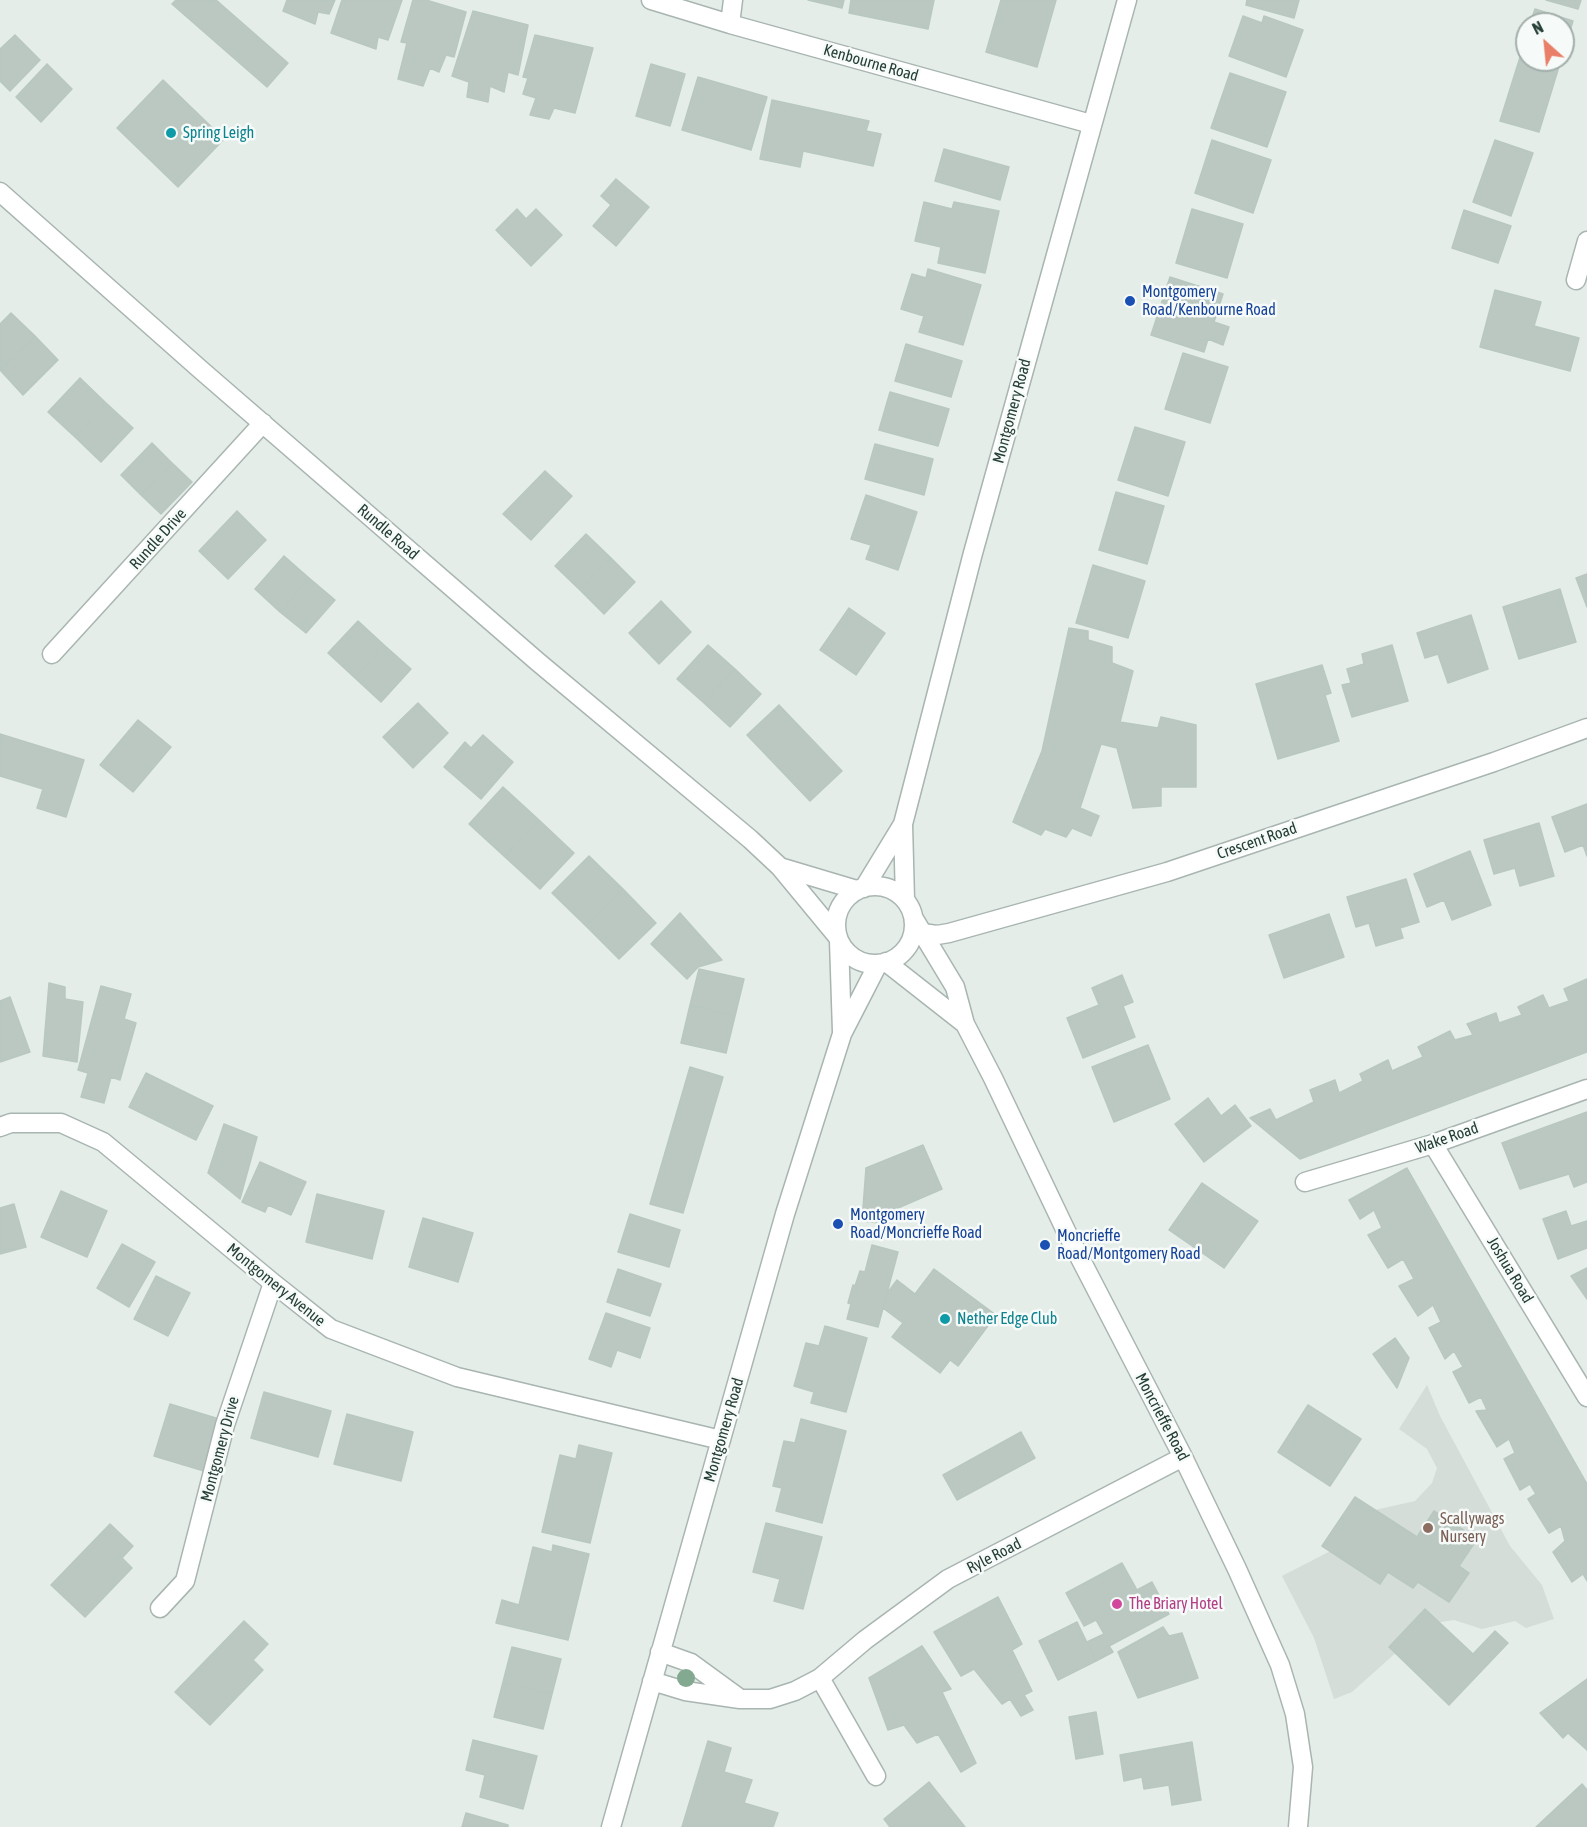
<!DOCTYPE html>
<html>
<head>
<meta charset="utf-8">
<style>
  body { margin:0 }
  #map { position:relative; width:1587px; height:1827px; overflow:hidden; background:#e5ede9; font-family:"Asap Condensed",sans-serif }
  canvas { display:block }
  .north { position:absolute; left:1515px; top:12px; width:60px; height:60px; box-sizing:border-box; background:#f6faf8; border:2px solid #a2afaa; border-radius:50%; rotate:333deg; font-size:16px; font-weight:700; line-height:24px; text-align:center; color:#253f36 }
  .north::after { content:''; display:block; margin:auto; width:21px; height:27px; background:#e97f68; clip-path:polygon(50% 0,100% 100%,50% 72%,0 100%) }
</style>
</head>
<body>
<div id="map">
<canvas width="1587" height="1827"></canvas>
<div class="north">N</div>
</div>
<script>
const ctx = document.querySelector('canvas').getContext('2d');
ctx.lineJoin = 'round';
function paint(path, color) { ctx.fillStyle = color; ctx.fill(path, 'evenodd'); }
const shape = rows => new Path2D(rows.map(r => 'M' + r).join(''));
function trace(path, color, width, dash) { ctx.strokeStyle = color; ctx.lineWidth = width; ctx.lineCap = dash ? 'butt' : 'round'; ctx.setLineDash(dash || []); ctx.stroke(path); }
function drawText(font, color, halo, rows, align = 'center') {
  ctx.font = font + ' "Asap Condensed",sans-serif'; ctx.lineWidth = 5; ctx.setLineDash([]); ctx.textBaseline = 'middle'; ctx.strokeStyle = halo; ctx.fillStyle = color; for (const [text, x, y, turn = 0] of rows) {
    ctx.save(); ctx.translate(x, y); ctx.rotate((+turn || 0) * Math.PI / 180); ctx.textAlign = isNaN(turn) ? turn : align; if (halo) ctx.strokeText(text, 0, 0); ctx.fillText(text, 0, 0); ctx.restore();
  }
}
paint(shape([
  [1427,1385,1440,1416,1510,1546,1542,1585,1554,1619,1526,1628,1515,1621,1482,1629,1454,1620,1428,1624,1352,1692,1334,1699,1314,1638,1282,1576,1344,1544,1366,1512,1415,1501,1432,1483,1437,1468,1427,1449,1399,1429]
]), '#d4ddd8');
const building = shape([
  [176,0,216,0,288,63,267,87,172,4,176,0],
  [287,0,335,0,329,14,318,12,315,24,283,11,287,0],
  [342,0,402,0,388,40,378,37,376,49,331,33,342,0],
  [413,0,426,0,466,12,454,57,446,55,439,72,430,68,423,86,398,79,407,43,401,42,413,0],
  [808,0,844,0,842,8,808,0],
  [851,0,934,0,928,29,849,13,851,0],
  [1001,0,1056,0,1037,67,986,52,1001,0],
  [1247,0,1299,0,1294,18,1246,5,1247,0],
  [1546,0,1581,0,1578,9,1546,0],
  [1535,9,1573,21,1563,54,1563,24,1530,24,1535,9],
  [473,11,528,25,518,75,508,72,504,92,490,86,488,102,467,97,469,82,452,76,473,11],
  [1243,16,1262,23,1264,16,1303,30,1286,77,1229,56,1243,16],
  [15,35,40,60,10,91,0,81,0,49,15,35],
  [535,35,593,48,575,113,554,108,549,119,530,115,536,98,523,94,528,78,523,77,535,35],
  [1527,35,1527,60,1561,60,1539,132,1500,121,1527,35],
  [47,64,72,89,41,122,16,97,47,64],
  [651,64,685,74,670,126,636,116,651,64],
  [1230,73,1286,92,1267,147,1211,128,1230,73],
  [698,77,767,97,751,150,682,130,698,77],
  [163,80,224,139,178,187,117,128,163,80],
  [772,100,869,121,866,131,881,134,873,166,803,151,800,167,760,159,772,100],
  [1212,140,1271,160,1253,213,1195,193,1212,140],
  [1495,140,1533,153,1511,216,1473,202,1495,140],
  [944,149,1009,167,1000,200,935,181,944,149],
  [616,179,649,207,616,246,593,226,611,205,601,196,616,179],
  [924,202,952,209,954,202,999,211,985,273,938,263,941,247,915,241,924,202],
  [517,209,526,219,536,209,562,235,531,266,496,230,517,209],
  [1192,209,1243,224,1227,278,1176,263,1192,209],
  [1464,210,1511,226,1498,263,1452,248,1464,210],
  [928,269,981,285,963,345,919,332,924,316,901,309,912,274,926,278,928,269],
  [1170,277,1223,294,1214,322,1229,327,1223,345,1208,339,1204,352,1151,335,1170,277],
  [1495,290,1541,302,1534,326,1579,338,1570,371,1480,347,1495,290],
  [11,313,35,336,0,370,0,324,11,313],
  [35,336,58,360,23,395,0,370,35,336],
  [906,344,962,361,951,397,895,381,906,344],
  [1183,353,1228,367,1210,423,1165,409,1183,353],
  [80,378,106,403,75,437,48,412,80,378],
  [890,392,949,409,938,446,879,430,890,392],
  [106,403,133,428,101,462,75,437,106,403],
  [1135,427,1185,442,1168,496,1118,480,1135,427],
  [152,443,172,463,141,495,121,475,152,443],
  [875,444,933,459,924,495,865,479,875,444],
  [172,463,192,482,161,514,141,495,172,463],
  [545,471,572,496,531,540,503,514,545,471],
  [1116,492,1164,506,1147,564,1099,550,1116,492],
  [866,495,917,512,898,570,866,559,871,545,851,539,866,495],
  [237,511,266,540,228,579,199,551,237,511],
  [586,534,611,558,580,590,555,566,586,534],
  [284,556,309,578,280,612,255,589,284,556],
  [611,558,635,582,604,614,580,590,611,558],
  [1093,565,1145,581,1128,638,1076,623,1093,565],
  [1587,574,1587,607,1576,578,1587,574],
  [309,578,335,600,306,633,280,612,309,578],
  [1560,589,1576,642,1519,659,1503,607,1560,589],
  [661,601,691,632,659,664,629,633,661,601],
  [849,608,885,633,856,675,820,650,849,608],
  [1471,615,1488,669,1448,683,1438,654,1425,658,1417,633,1471,615],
  [358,621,384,645,355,678,328,653,358,621],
  [1069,628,1088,631,1088,640,1112,647,1112,663,1133,671,1120,722,1158,728,1161,717,1196,725,1196,787,1161,787,1161,806,1133,808,1117,748,1101,744,1080,808,1099,816,1091,836,1072,828,1066,837,1045,829,1041,835,1013,822,1042,751,1069,628],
  [384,645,411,669,381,702,355,678,384,645],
  [708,645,735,669,704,703,677,679,708,645],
  [1392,645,1408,701,1352,717,1342,685,1351,683,1347,669,1364,664,1362,654,1392,645],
  [1322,665,1331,693,1325,695,1339,741,1278,759,1256,684,1322,665],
  [735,669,761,694,730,727,704,703,735,669],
  [418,703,448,733,413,768,383,737,418,703],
  [779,705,842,771,810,801,747,735,779,705],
  [138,720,171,747,133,792,100,765,138,720],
  [0,734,84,760,66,817,37,808,43,789,0,776,0,734],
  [483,735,513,762,481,799,444,767,465,742,471,748,483,735],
  [503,787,539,820,505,857,469,824,503,787],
  [1587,804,1587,856,1583,845,1565,852,1552,817,1587,804],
  [539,820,574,853,540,889,505,857,539,820],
  [1539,823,1554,876,1520,886,1515,868,1494,874,1484,840,1539,823],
  [1470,851,1491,905,1452,920,1444,900,1427,907,1414,874,1470,851],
  [589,856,623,889,586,926,552,893,589,856],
  [1406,879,1419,922,1400,928,1403,938,1376,946,1369,923,1356,927,1347,897,1406,879],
  [623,889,656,923,619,959,586,926,623,889],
  [680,913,722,960,698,967,687,979,651,944,680,913],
  [1329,914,1344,957,1284,978,1269,935,1329,914],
  [699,969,744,979,735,1016,690,1005,699,969],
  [1122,975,1133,1002,1123,1006,1135,1037,1083,1058,1067,1018,1099,1005,1092,988,1122,975],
  [1587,979,1587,1052,1300,1159,1250,1118,1270,1109,1276,1120,1314,1102,1310,1090,1335,1080,1339,1093,1363,1081,1360,1074,1388,1060,1392,1071,1423,1057,1418,1047,1450,1031,1455,1040,1473,1035,1467,1024,1496,1013,1499,1023,1522,1015,1518,1007,1543,995,1549,1008,1569,1001,1564,989,1587,979],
  [49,983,65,987,65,999,83,1002,77,1062,43,1056,49,983],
  [101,986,131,994,124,1019,136,1023,120,1080,111,1077,104,1103,81,1097,88,1073,78,1070,101,986],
  [10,997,30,1052,0,1062,0,1001,10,997],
  [690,1005,735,1016,726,1053,681,1043,690,1005],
  [1148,1045,1170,1099,1114,1122,1092,1067,1148,1045],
  [690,1067,723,1077,683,1213,650,1204,690,1067],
  [146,1073,213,1106,196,1140,129,1107,146,1073],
  [1208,1098,1221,1116,1235,1105,1251,1126,1204,1162,1175,1124,1208,1098],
  [1587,1112,1587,1182,1574,1187,1569,1174,1520,1189,1502,1143,1587,1112],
  [224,1124,257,1137,240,1199,208,1173,224,1124],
  [923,1145,942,1189,891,1211,888,1224,862,1221,866,1168,923,1145],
  [260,1162,306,1182,291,1215,268,1205,265,1212,242,1202,260,1162],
  [1407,1168,1587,1484,1587,1581,1583,1574,1572,1582,1553,1552,1565,1541,1561,1526,1549,1533,1528,1499,1536,1494,1530,1484,1520,1490,1504,1459,1515,1453,1509,1439,1497,1447,1476,1411,1487,1410,1481,1397,1469,1403,1453,1372,1463,1367,1454,1351,1445,1359,1429,1328,1441,1322,1433,1305,1418,1316,1399,1286,1414,1279,1403,1259,1388,1268,1368,1235,1382,1228,1374,1210,1360,1219,1349,1200,1407,1168],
  [1202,1183,1258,1221,1224,1268,1169,1230,1202,1183],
  [61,1191,107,1211,87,1257,41,1237,61,1191],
  [317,1194,384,1211,372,1259,306,1242,317,1194],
  [14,1204,26,1247,0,1254,0,1208,14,1204],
  [1566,1211,1571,1226,1587,1221,1587,1248,1558,1259,1543,1219,1566,1211],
  [630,1214,680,1230,669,1267,618,1252,630,1214],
  [423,1218,473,1233,458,1282,409,1267,423,1218],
  [122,1244,155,1262,129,1307,97,1288,122,1244],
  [872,1245,898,1252,878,1327,847,1319,851,1304,848,1303,853,1285,855,1286,860,1271,865,1272,872,1245],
  [1587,1268,1587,1299,1571,1276,1587,1268],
  [618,1269,661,1284,650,1316,607,1302,618,1269],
  [934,1269,996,1315,958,1366,950,1360,940,1373,892,1337,903,1323,883,1308,888,1292,897,1280,915,1294,934,1269],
  [156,1276,190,1293,168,1336,134,1319,156,1276],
  [606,1313,650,1328,640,1358,617,1350,611,1367,589,1359,606,1313],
  [825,1326,867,1338,846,1412,811,1403,814,1392,794,1386,806,1343,819,1346,825,1326],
  [1395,1338,1409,1358,1397,1388,1373,1354,1395,1338],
  [264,1392,331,1411,318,1457,251,1438,264,1392],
  [170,1404,219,1419,204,1471,154,1456,170,1404],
  [1308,1405,1361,1439,1330,1486,1278,1452,1308,1405],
  [347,1414,413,1432,401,1481,334,1464,347,1414],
  [801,1419,846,1431,822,1523,776,1511,782,1488,773,1486,784,1441,795,1443,801,1419],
  [1021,1432,1035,1458,957,1500,943,1475,1021,1432],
  [579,1445,612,1453,590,1543,542,1532,560,1455,576,1459,579,1445],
  [1355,1497,1417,1537,1434,1511,1477,1539,1459,1566,1469,1573,1449,1602,1418,1582,1413,1588,1388,1572,1380,1584,1322,1546,1355,1497],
  [766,1523,822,1537,803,1609,774,1601,780,1579,753,1572,766,1523],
  [110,1524,133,1546,122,1558,132,1568,85,1617,51,1585,110,1524],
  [553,1545,589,1554,568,1640,496,1623,502,1600,519,1605,533,1547,552,1552,553,1545],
  [1122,1563,1137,1590,1152,1582,1169,1614,1109,1646,1113,1652,1096,1661,1087,1642,1104,1634,1096,1620,1084,1626,1066,1593,1122,1563],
  [998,1597,1022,1644,1012,1650,1032,1691,1024,1695,1033,1710,1021,1716,1010,1699,1002,1704,974,1669,961,1676,934,1632,998,1597],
  [1425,1609,1473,1654,1495,1631,1508,1643,1449,1705,1389,1647,1425,1609],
  [244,1621,268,1644,253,1660,263,1670,210,1725,175,1692,244,1621],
  [1077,1622,1096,1661,1058,1680,1039,1641,1077,1622],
  [1163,1627,1169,1636,1182,1633,1198,1678,1138,1698,1118,1652,1163,1627],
  [922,1646,951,1689,942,1692,976,1763,961,1772,938,1734,917,1743,904,1725,888,1730,869,1678,922,1646],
  [512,1647,561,1659,552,1694,503,1682,512,1647],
  [1587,1679,1587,1750,1568,1733,1563,1738,1540,1713,1587,1679],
  [503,1682,552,1694,543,1729,494,1717,503,1682],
  [1096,1712,1103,1754,1076,1759,1069,1717,1096,1712],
  [473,1740,537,1756,523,1809,480,1797,485,1775,466,1770,473,1740],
  [708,1741,731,1748,724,1772,752,1780,744,1803,778,1813,773,1827,682,1827,708,1741],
  [1192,1742,1201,1800,1172,1805,1169,1785,1144,1789,1142,1777,1124,1781,1120,1755,1192,1742],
  [929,1782,965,1827,890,1827,884,1819,929,1782],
  [1582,1784,1587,1790,1587,1827,1536,1827,1582,1784],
  [466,1813,508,1825,508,1827,462,1827,466,1813]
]);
paint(building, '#bbc8c2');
trace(building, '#b8c7c0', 1.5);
const minor = shape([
  [651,0,730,24,1091,124],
  [730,24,733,0],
  [0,192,201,370,538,662,750,839,780,867,837,936],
  [1576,280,1587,241],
  [52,654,263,423],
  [780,867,857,890],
  '836 925a39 39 0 1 1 78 0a39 39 0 1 1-78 0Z',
  [864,888,903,824],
  [905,900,903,824,973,553,1127,0],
  [914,919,955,987,965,1024,993,1078,1066,1231,1183,1457,1237,1569,1280,1665,1295,1714,1303,1767,1298,1827],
  [922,933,937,935,949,933,1167,872,1494,762,1587,728],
  [839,941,842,1032],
  [886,962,965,1024],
  [0,1127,11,1123,61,1123,103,1142,273,1283,331,1329,457,1377,721,1440],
  [1433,1144,1587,1397],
  [1305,1182,1433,1144,1587,1089],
  [160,1608,185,1581,225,1425,273,1283],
  [660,1652,691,1663,739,1698],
  [820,1678,876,1776],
  [652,1681,685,1691,740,1699,770,1699,795,1691,820,1678,865,1640,948,1579,1183,1457],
  [611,1827,785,1214,842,1034,878,964]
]);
trace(minor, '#a8b5b0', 21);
trace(minor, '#fff', 18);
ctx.fillStyle = '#83aa90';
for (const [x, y] of [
  [686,1678]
]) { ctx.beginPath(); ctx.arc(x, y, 9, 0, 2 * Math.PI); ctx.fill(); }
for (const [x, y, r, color] of [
  [171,133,6,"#0f9aa8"],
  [1130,301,6,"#1a4fb4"],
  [838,1224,6,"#1a4fb4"],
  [1045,1245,6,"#1a4fb4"],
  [945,1319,6,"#0f9aa8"],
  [1428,1528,6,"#8d6e63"],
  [1117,1604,6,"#d1479c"]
]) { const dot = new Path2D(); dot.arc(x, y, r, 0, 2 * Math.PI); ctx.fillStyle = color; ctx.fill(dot); trace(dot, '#f6faf8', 2); }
drawText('16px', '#253f36', '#f6faf8', [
  ["Kenbourne Road",871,63,16],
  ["Montgomery Road",1012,411,-75],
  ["Rundle Road",388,532,41],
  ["Rundle Drive",158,539,-48],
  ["Crescent Road",1257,841,-19],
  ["Wake Road",1447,1138,-19],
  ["Joshua Road",1510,1270,59],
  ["Montgomery Avenue",276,1285,39],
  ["Moncrieffe Road",1162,1417,62],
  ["Montgomery Road",724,1430,-74],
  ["Montgomery Drive",220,1449,-75],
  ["Ryle Road",994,1556,-27]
]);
drawText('16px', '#0d838f', '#f6faf8', [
  ["Spring Leigh",183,133],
  ["Nether Edge Club",957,1319]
], 'left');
drawText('16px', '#164399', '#f6faf8', [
  ["Montgomery",1142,292],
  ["Road/Kenbourne Road",1142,310],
  ["Montgomery",850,1215],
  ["Road/Moncrieffe Road",850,1233],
  ["Moncrieffe",1057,1236],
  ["Road/Montgomery Road",1057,1254]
], 'left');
drawText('16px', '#785e54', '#f6faf8', [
  ["Scallywags",1440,1519],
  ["Nursery",1440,1537]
], 'left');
drawText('16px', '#b23c85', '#f6faf8', [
  ["The Briary Hotel",1129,1604]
], 'left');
</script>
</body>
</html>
